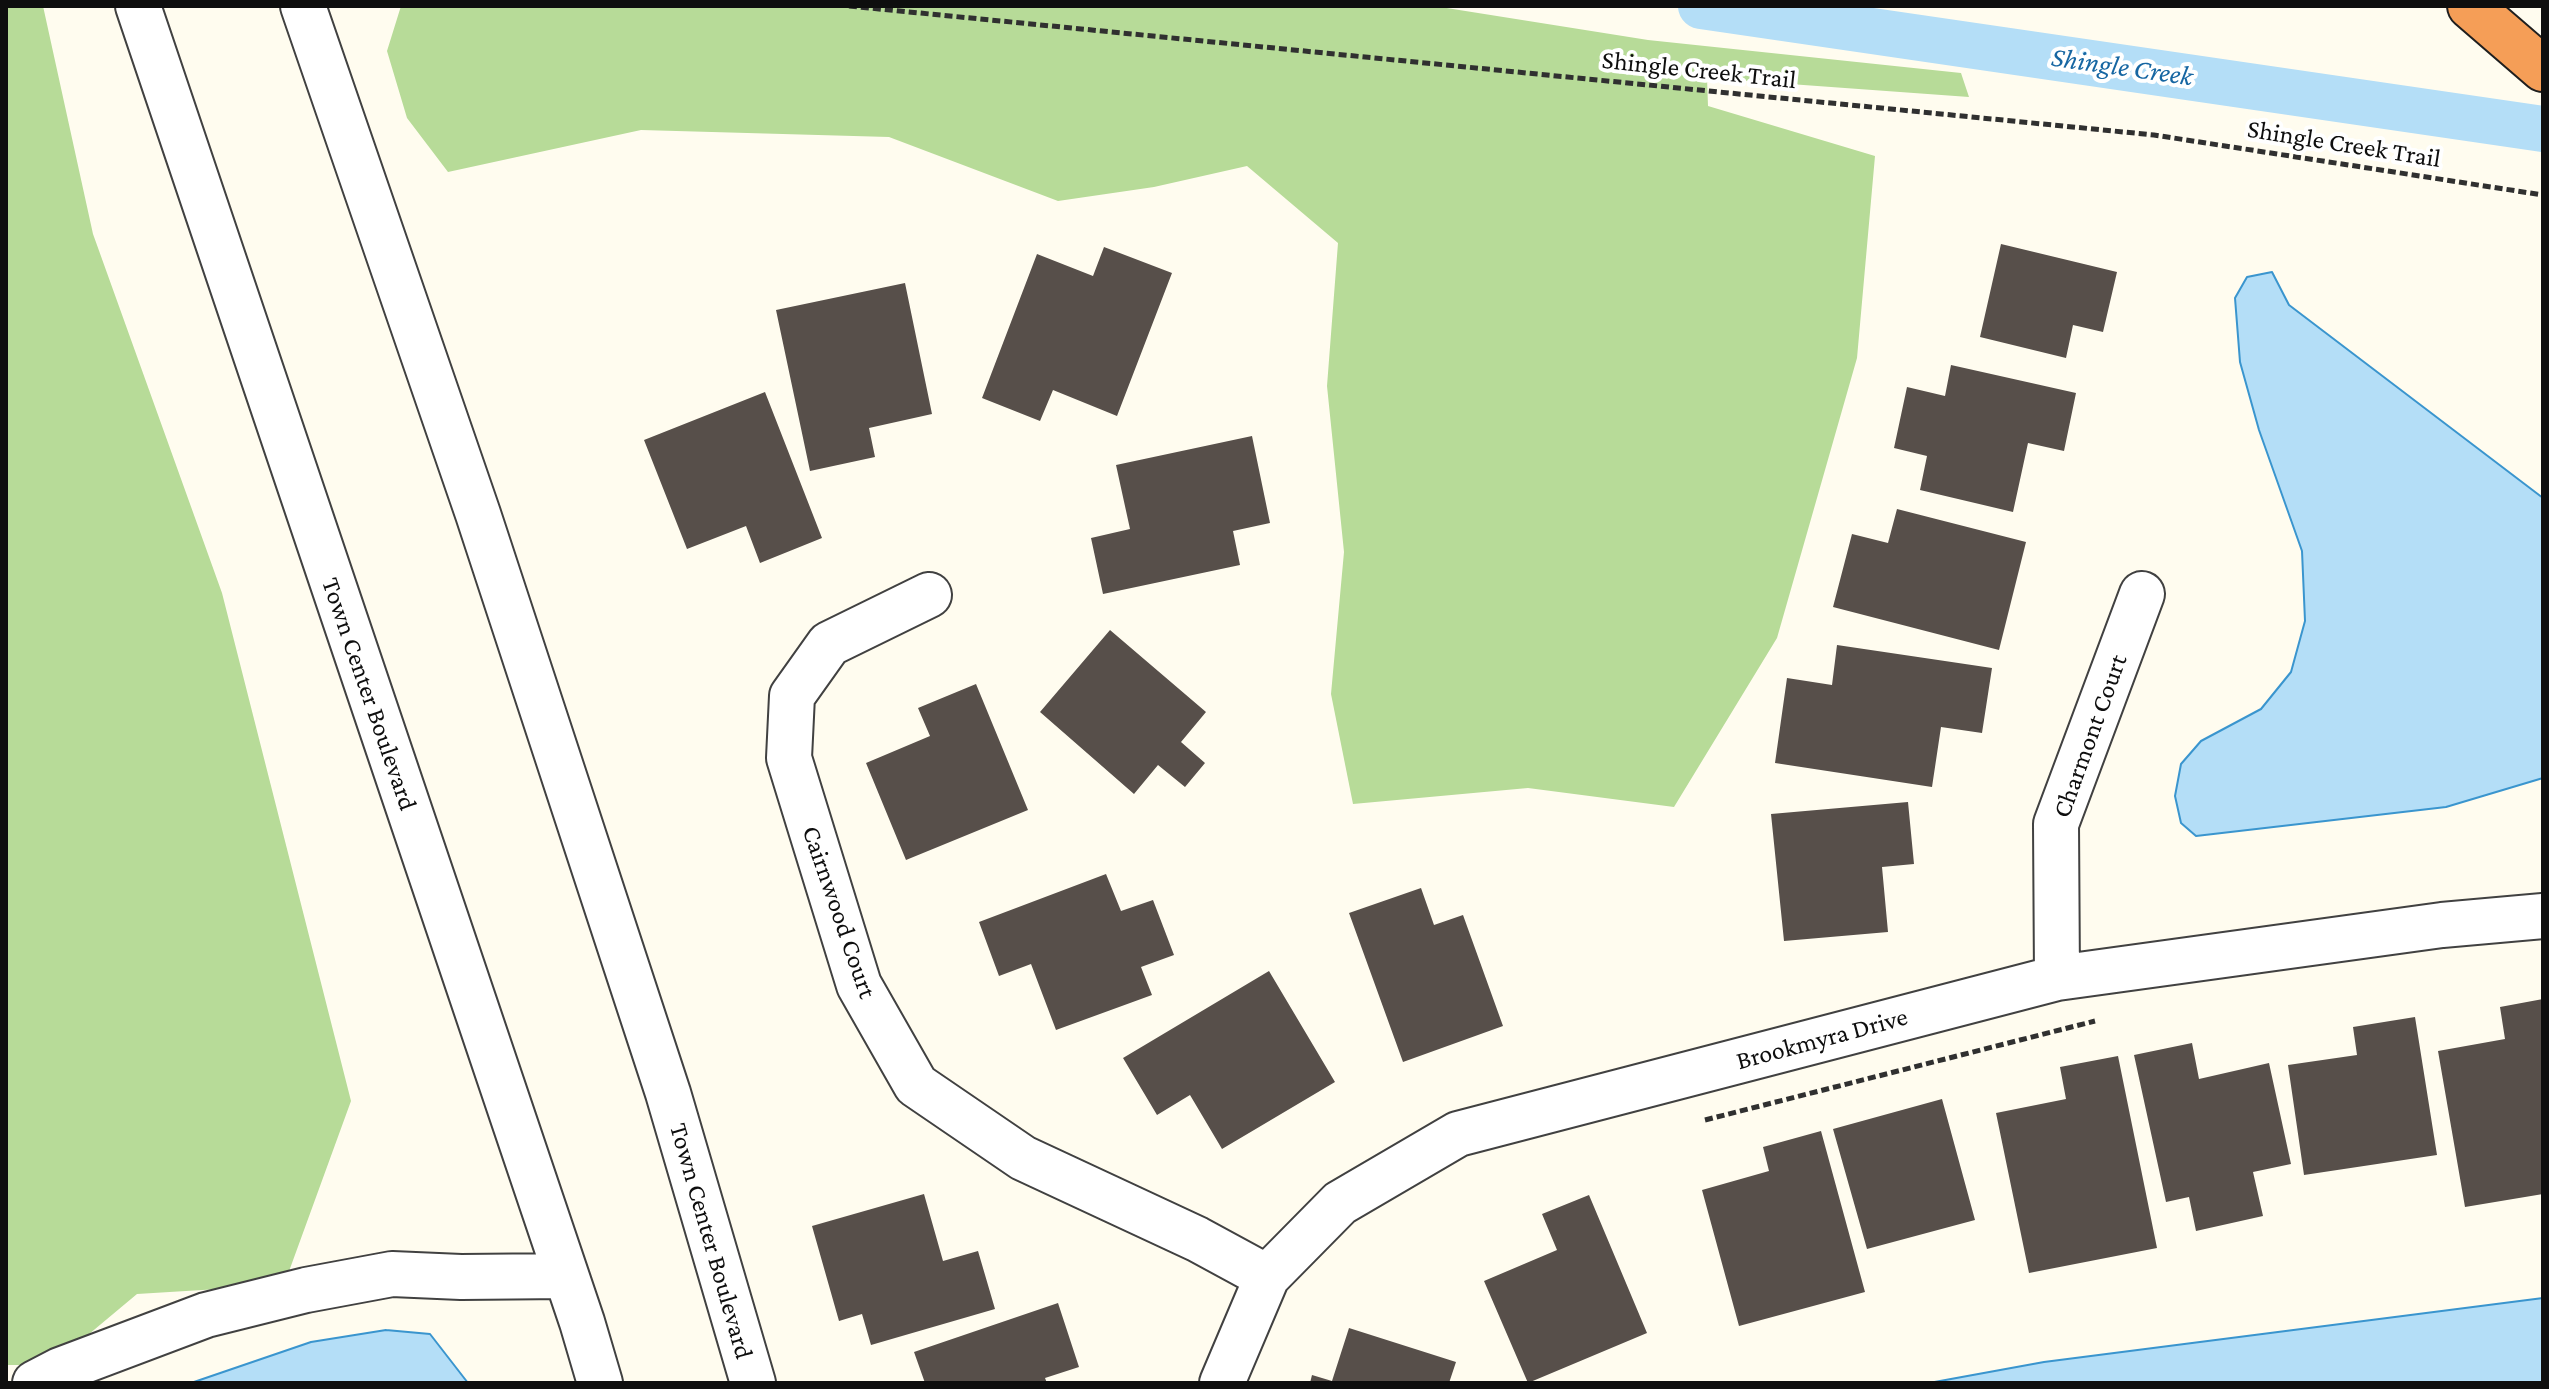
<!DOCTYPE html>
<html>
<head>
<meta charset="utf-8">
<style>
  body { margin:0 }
  #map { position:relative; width:2549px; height:1389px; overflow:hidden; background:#fffcef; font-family:"Crimson Pro",serif }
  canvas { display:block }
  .frame { position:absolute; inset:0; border:8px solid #0e0e0e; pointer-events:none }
</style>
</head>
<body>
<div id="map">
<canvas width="2549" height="1389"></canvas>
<div class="frame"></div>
</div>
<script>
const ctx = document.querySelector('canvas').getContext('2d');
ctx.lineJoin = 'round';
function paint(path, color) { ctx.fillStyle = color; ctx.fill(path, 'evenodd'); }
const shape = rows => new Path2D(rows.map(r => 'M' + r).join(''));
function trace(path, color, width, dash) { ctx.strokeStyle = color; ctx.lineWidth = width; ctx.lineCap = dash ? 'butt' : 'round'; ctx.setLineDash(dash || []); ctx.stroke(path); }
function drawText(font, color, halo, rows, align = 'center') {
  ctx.font = font + ' "Crimson Pro",serif'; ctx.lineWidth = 8; ctx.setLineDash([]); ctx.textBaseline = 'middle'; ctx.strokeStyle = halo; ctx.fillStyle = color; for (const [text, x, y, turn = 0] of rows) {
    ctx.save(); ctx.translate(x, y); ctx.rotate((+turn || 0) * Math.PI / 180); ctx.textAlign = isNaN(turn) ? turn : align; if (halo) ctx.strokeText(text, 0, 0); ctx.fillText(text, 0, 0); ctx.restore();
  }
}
paint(shape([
  [6,6,43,6,93,234,222,593,351,1101,284,1285,137,1294,52,1365,6,1365],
  [401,6,1434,6,1648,40,1961,73,1969,97,1707,78,1708,106,1875,156,1857,358,1777,638,1674,807,1528,788,1353,804,1331,694,1344,552,1327,386,1338,243,1247,166,1154,187,1058,201,889,137,641,130,448,172,407,118,387,51]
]), '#b7db98');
const water = shape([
  [2272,272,2289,305,2543,498,2543,778,2446,807,2196,836,2181,823,2175,796,2181,764,2201,741,2261,709,2291,672,2305,621,2302,551,2259,430,2240,362,2235,298,2247,277,2272,272],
  [2543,1298,2543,1383,1929,1383,2044,1362,2543,1298],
  [386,1330,430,1334,468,1383,191,1383,311,1342,386,1330]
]);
paint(water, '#b4def7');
trace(water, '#3a95ce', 2);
trace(shape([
  [1701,6,2543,129]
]), '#b4def7', 46);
paint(shape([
  [2001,244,2117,272,2103,332,2073,325,2066,358,1980,337],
  [1104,247,1172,273,1117,416,1053,390,1040,421,982,398,1037,254,1093,276],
  [905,283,932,414,869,428,875,457,810,471,776,310],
  [1951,365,2076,393,2064,451,2028,443,2013,512,1920,490,1927,456,1894,448,1907,387,1945,396],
  [765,392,822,538,760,563,746,526,687,549,644,440],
  [1252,436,1270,523,1233,531,1240,565,1103,594,1091,538,1130,529,1116,465],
  [1897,509,2026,542,1999,650,1833,607,1852,534,1888,543],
  [1110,630,1206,712,1181,742,1205,763,1185,787,1158,765,1134,794,1040,712],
  [1837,645,1992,668,1982,733,1941,727,1932,787,1775,763,1787,678,1832,685],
  [976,684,1028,810,906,860,866,763,930,736,918,708],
  [1908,802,1914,864,1882,867,1888,932,1784,941,1771,814],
  [1106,874,1121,911,1153,900,1174,955,1141,967,1152,995,1056,1030,1031,964,999,976,979,922],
  [1421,888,1434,925,1463,915,1503,1026,1403,1062,1349,913],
  [1269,971,1335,1082,1222,1149,1190,1095,1157,1115,1123,1058],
  [2543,999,2543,1194,2465,1207,2438,1051,2505,1039,2500,1007],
  [2415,1017,2437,1155,2304,1175,2288,1065,2357,1055,2353,1027],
  [2192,1043,2199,1079,2269,1063,2291,1164,2253,1172,2263,1216,2196,1231,2189,1197,2166,1202,2134,1055],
  [2118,1056,2157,1248,2029,1273,1996,1113,2066,1099,2060,1067],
  [1942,1099,1975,1220,1867,1249,1833,1129],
  [1821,1131,1865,1292,1739,1326,1702,1190,1769,1171,1763,1147],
  [924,1194,943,1261,978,1251,995,1309,871,1345,862,1314,839,1321,812,1226],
  [1589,1195,1647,1333,1528,1383,1484,1281,1557,1250,1542,1214],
  [1058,1303,1079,1367,1045,1378,1047,1383,925,1383,914,1352],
  [1349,1328,1456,1362,1449,1383,1310,1383,1312,1375,1332,1381]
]), '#574f4a');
const minor = shape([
  [138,6,582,1322,600,1383],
  [303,6,478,514,668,1093,753,1383],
  [929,595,829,644,792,696,789,758,859,985,916,1085,1023,1158,1197,1239,1267,1277],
  [2057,978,2056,824,2142,594],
  [35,1383,60,1370,206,1315,306,1290,392,1274,461,1277,565,1276],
  [1222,1383,1267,1277,1340,1203,1458,1134,2057,978,2442,925,2543,916]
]);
const highway = shape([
  [2470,6,2543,69]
]);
trace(minor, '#414141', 48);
trace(highway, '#1f1f1f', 48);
trace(shape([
  [849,6,2154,135,2543,195],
  [1705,1120,2095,1021]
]), '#303030', 5, [8, 4]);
trace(minor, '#fff', 44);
trace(highway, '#f59e57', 44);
drawText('26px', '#0e0e0e', '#fff', [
  ["Shingle Creek Trail",1699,70,6],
  ["Shingle Creek Trail",2344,144,9],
  ["Town Center Boulevard",369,694,71],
  ["Charmont Court",2090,736,-70],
  ["Cairnwood Court",839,912,71],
  ["Brookmyra Drive",1822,1039,-15],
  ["Town Center Boulevard",711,1241,74]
]);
drawText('italic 28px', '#1666a2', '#fff', [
  ["Shingle Creek",2122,67,8]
]);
</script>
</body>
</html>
